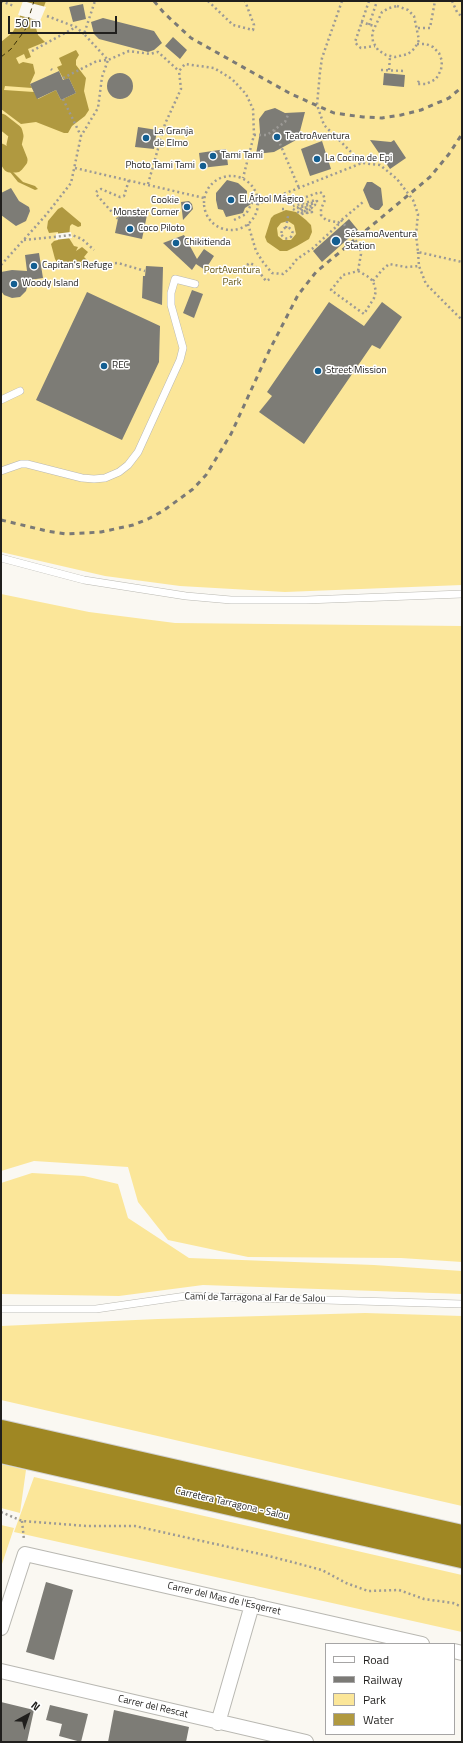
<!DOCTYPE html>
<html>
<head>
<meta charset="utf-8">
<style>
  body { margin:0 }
  #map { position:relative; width:463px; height:1743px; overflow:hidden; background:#faf8f2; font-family:"Titillium Web",sans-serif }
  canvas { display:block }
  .frame { position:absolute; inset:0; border:2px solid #201f1d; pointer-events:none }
  .legend { position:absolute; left:325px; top:1643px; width:130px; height:92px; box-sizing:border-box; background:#fff; border:1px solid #a6a5a5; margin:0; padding:5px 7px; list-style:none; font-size:12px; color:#201f1d }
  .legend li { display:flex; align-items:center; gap:8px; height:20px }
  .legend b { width:20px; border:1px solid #a6a5a5 }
  .north { position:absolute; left:8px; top:1695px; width:40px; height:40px; -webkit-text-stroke:3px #fff; paint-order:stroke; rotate:40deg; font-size:11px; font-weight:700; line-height:16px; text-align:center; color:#201f1d }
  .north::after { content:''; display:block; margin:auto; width:14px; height:18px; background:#201f1d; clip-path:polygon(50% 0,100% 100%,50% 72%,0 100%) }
  .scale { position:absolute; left:8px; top:16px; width:109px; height:18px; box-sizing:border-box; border:2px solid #201f1d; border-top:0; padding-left:5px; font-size:12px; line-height:14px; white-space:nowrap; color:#201f1d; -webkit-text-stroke:3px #fff; paint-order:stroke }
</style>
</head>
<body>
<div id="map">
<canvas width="463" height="1743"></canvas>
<div class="frame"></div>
<ul class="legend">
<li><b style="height:5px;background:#fff"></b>Road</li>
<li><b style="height:5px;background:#7b7a76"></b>Railway</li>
<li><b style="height:11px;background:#fbe699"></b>Park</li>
<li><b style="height:11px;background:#b09940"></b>Water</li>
</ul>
<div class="north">N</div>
<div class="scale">50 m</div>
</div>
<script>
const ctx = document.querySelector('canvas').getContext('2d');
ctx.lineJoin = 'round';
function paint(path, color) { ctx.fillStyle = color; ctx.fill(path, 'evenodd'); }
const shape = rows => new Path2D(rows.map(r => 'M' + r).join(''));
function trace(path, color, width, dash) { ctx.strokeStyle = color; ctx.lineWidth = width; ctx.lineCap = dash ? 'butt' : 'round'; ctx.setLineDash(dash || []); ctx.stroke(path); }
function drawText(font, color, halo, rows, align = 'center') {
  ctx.font = font + ' "Titillium Web",sans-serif'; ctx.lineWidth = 3; ctx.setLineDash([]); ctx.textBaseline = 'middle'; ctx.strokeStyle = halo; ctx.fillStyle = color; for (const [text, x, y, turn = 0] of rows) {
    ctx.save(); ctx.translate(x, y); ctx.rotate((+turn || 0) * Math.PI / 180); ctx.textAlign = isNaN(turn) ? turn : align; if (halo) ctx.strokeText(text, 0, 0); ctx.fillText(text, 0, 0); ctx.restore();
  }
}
paint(shape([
  [1,1,462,1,462,585,285,592,180,586,105,576,1,552],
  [1,594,89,612,175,623,462,626,462,1262,401,1258,248,1257,168,1240,138,1202,128,1167,34,1161,1,1171],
  [32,1173,84,1176,118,1184,128,1218,189,1258,374,1265,462,1271,462,1294,203,1285,119,1296,1,1294,1,1183],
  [365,1313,462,1316,462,1506,1,1400,1,1326,158,1319],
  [1,1464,26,1470,20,1513,1,1508],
  [34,1477,462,1575,462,1632,14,1532],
  [1,1525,14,1528,1,1567]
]), '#fbe699');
paint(shape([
  [25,1,46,1,36,28,38,35,45,42,28,49,31,57,26,59,24,54,16,58,19,64,23,62,33,64,35,73,30,84,32,88,5,86,4,90,34,92,38,99,56,90,61,100,76,93,69,78,64,80,57,67,62,65,59,58,76,50,79,55,76,60,76,65,86,78,84,91,89,110,85,116,72,126,68,133,64,133,36,122,21,124,1,109,1,42,12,33,17,25],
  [1,160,23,182,35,186,38,189,35,190,18,182,6,167,1,163],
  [62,207,81,223,81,226,78,227,72,224,70,226,69,238,74,246,78,247,76,251,82,247,88,252,84,257,92,265,93,267,92,268,80,267,82,261,74,266,58,264,55,259,51,244,54,241,58,240,58,232,49,233,47,228,48,221,58,209],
  [286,210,296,212,306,220,311,225,312,232,309,239,297,246,287,251,280,251,267,242,265,237,271,218,274,215],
  [288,221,294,225,296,234,291,240,283,240,278,236,277,228,281,223]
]), '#b09940');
paint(shape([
  [23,1,46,7,40,21,18,15],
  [71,232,72,238,54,240,56,239,56,234,54,234]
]), '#faf8f2');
trace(shape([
  [1,121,15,132,16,136,14,145,20,160,16,165,10,165,1,151]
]), '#b09940', 15);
trace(shape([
  [1,57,11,49,25,30,34,1]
]), '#393008', 1, [5, 4]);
paint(shape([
  [83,4,86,19,73,22,69,7],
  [103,18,154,31,162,43,154,50,148,52,99,39,94,34,91,22],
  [173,37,187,50,180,59,165,46],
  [59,71,63,80,69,78,76,93,61,100,56,90,37,99,30,84],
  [384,73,405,75,404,87,383,85],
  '107 86a13 13 0 1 1 26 0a13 13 0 1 1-26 0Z',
  [275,108,285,113,305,112,298,139,274,152,256,154,260,132,259,119,265,111],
  [138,127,157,130,154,149,135,147],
  [370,140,391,142,394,140,406,158,390,169],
  [322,141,331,169,310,176,301,149],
  [226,149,228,165,201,168,199,153],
  [227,180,238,183,247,191,247,200,251,204,245,208,243,213,226,217,223,210,218,209,216,200,216,193],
  [367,182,372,182,381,188,383,205,379,210,375,210,370,207,363,190],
  [11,188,19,201,29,207,30,211,26,221,16,226,1,215,1,193],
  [189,201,192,204,193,209,183,220,181,202],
  [125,211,147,215,142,239,115,233,119,214,124,216],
  [349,219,358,230,322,262,313,251],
  [184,235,197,259,204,249,214,256,205,270,196,264,192,270,163,243],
  [39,253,43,278,29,280,26,291,20,297,12,298,4,295,1,291,1,272,12,270,27,271,25,255],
  [146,266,163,267,162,305,142,298,143,276,145,276],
  [192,290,203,294,194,318,183,313],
  [87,292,160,326,159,362,122,440,36,400],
  [329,302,364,326,382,302,402,317,380,349,372,345,304,444,259,412,272,396,267,392],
  [46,1582,73,1590,54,1660,26,1652],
  [1,1702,34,1710,27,1742,1,1742],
  [50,1705,88,1714,81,1742,59,1736,62,1724,46,1720],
  [114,1710,189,1727,186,1742,108,1742]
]), '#7d7c76');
const lane = shape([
  [1,400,20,391],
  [1,471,21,464,27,464,82,478,94,479,105,478,119,472,128,465,138,452,180,360,183,348,171,305,171,293,175,279,195,284],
  [1,558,84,580,186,596,231,600,306,600,462,594],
  [1,1309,96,1309,186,1296,462,1304]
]);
const street = shape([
  [1,1628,25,1554,422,1644],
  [454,1651,462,1653],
  [1,1671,306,1742],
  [218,1723,252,1605]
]);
const highway = shape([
  [1,1431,462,1536],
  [1,1452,462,1557]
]);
trace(lane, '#b9b8b2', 8);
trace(street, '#b9b8b2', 16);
trace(highway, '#d2d2d2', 24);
trace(shape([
  [1,1,14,6],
  [208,1,233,25,253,30,254,25,245,1],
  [342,1,322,58,320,72,317,105,324,125,362,163],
  [369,1,355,42,358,46,361,48,375,46],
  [452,1,457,12,462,17],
  [397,6,408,10,414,16,419,40,415,48,408,54,395,57,386,55,378,50,373,42,372,33,382,12,389,8,397,6],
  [47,16,76,27,84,34],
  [361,22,374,26],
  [369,25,377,1],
  [418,28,430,28,435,1],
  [417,44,426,44,433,47,439,53,442,61,441,70,436,79,426,84,417,84,419,81],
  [32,51,76,27],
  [51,69,52,70],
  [381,70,405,71],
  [389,70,390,57],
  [63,78,97,61,108,60,129,51,150,54,158,52,179,71],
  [63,99,81,136],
  [274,130,299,188],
  [254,135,267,135,285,122,288,115],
  [75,168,204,198],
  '204 203a27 27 0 1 1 54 0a27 27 0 1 1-54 0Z',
  [148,184,165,124,181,89,179,71,185,64,214,68,232,79,246,94,253,109,254,135,243,178],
  [282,209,284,209],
  [293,209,301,214,312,212,302,213,301,212,313,209,312,208,300,211,300,209,315,205,315,203,298,208,298,207,317,201,316,200,293,206],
  [118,219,96,194,97,191,101,189,120,197,124,196,129,180],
  [234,220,246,214,252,203,258,204,362,163,380,165,397,179,413,200,418,214,416,235,418,252,462,262],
  [341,220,359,245,361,254,358,271],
  [338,223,363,202],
  [248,224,256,251,263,262,272,273,283,274,290,268,297,259,312,249,338,225,336,222,326,220,321,215,321,209,325,200,323,194,320,192,292,202],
  '281.5 233a5.5 5.5 0 1 1 11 0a5.5 5.5 0 1 1-11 0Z',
  [286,228,288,216],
  [24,240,72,235,82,239,94,250],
  [418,252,419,266,426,284,462,320],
  [100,264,118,263,145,271],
  [1,265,46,215,71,183,81,136,98,108,102,77,108,60,84,34,95,1],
  [247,265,250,263,254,265,266,281,272,278],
  [358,271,367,276,373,281,376,291,374,298,364,314,331,290,343,275,358,271],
  [373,281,382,270,389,264,406,267,419,266],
  [1,1512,22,1521,87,1526,135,1526,269,1556,322,1570,346,1583,368,1591,399,1590,424,1599,453,1603,462,1607],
  [22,1521,24,1540]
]), '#9c9a96', 2.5, [2, 3]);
trace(lane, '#fff', 7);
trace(street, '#fff', 14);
trace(highway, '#9f8723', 22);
trace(shape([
  [154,1,164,13,191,38,291,94,334,113,363,117,382,118,401,115,421,110,449,98,462,87],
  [1,520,47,531,66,534,101,532,133,525,148,519,163,511,193,489,206,475,231,434,269,351,298,295,316,272,430,177,449,154,462,134]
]), '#7b7a76', 3, [5, 5]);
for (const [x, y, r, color] of [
  [277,137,4,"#135e91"],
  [146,138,4,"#135e91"],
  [213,156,4,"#135e91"],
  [317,159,4,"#135e91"],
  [203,166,4,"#135e91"],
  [231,200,4,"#135e91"],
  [187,207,4,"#135e91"],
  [130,229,4,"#135e91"],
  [336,241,5,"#135e91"],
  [176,243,4,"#135e91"],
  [34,266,4,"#135e91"],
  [14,284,4,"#135e91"],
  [104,366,4,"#135e91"],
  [318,371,4,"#135e91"]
]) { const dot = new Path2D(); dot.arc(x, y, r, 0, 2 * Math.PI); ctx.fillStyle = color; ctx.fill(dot); trace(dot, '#fff', 1.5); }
drawText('10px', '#201f1d', '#fff', [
  ["La Granja",154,132],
  ["de Elmo",154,144],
  ["TeatroAventura",285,137],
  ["Tami Tami",221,156],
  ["La Cocina de Epi",325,159],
  ["Photo Tami Tami",195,166,"right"],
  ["El Árbol Mágico",239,200],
  ["Cookie",179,201,"right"],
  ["Monster Corner",179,213,"right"],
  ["Coco Piloto",138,229],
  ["SésamoAventura",345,235],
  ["Station",345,247],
  ["Chikitienda",184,243],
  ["Capitan's Refuge",42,266],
  ["Woody Island",22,284],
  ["REC",112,366],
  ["Street Mission",326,371]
], 'left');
drawText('10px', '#63530e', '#fff', [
  ["PortAventura",232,271],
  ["Park",232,283]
]);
drawText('10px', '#201f1d', '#fff', [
  ["Camí de Tarragona al Far de Salou",255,1298,1],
  ["Carretera Tarragona - Salou",232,1504,13],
  ["Carrer del Mas de l'Esqerret",224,1599,13],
  ["Carrer del Rescat",153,1707,13]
]);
</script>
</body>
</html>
